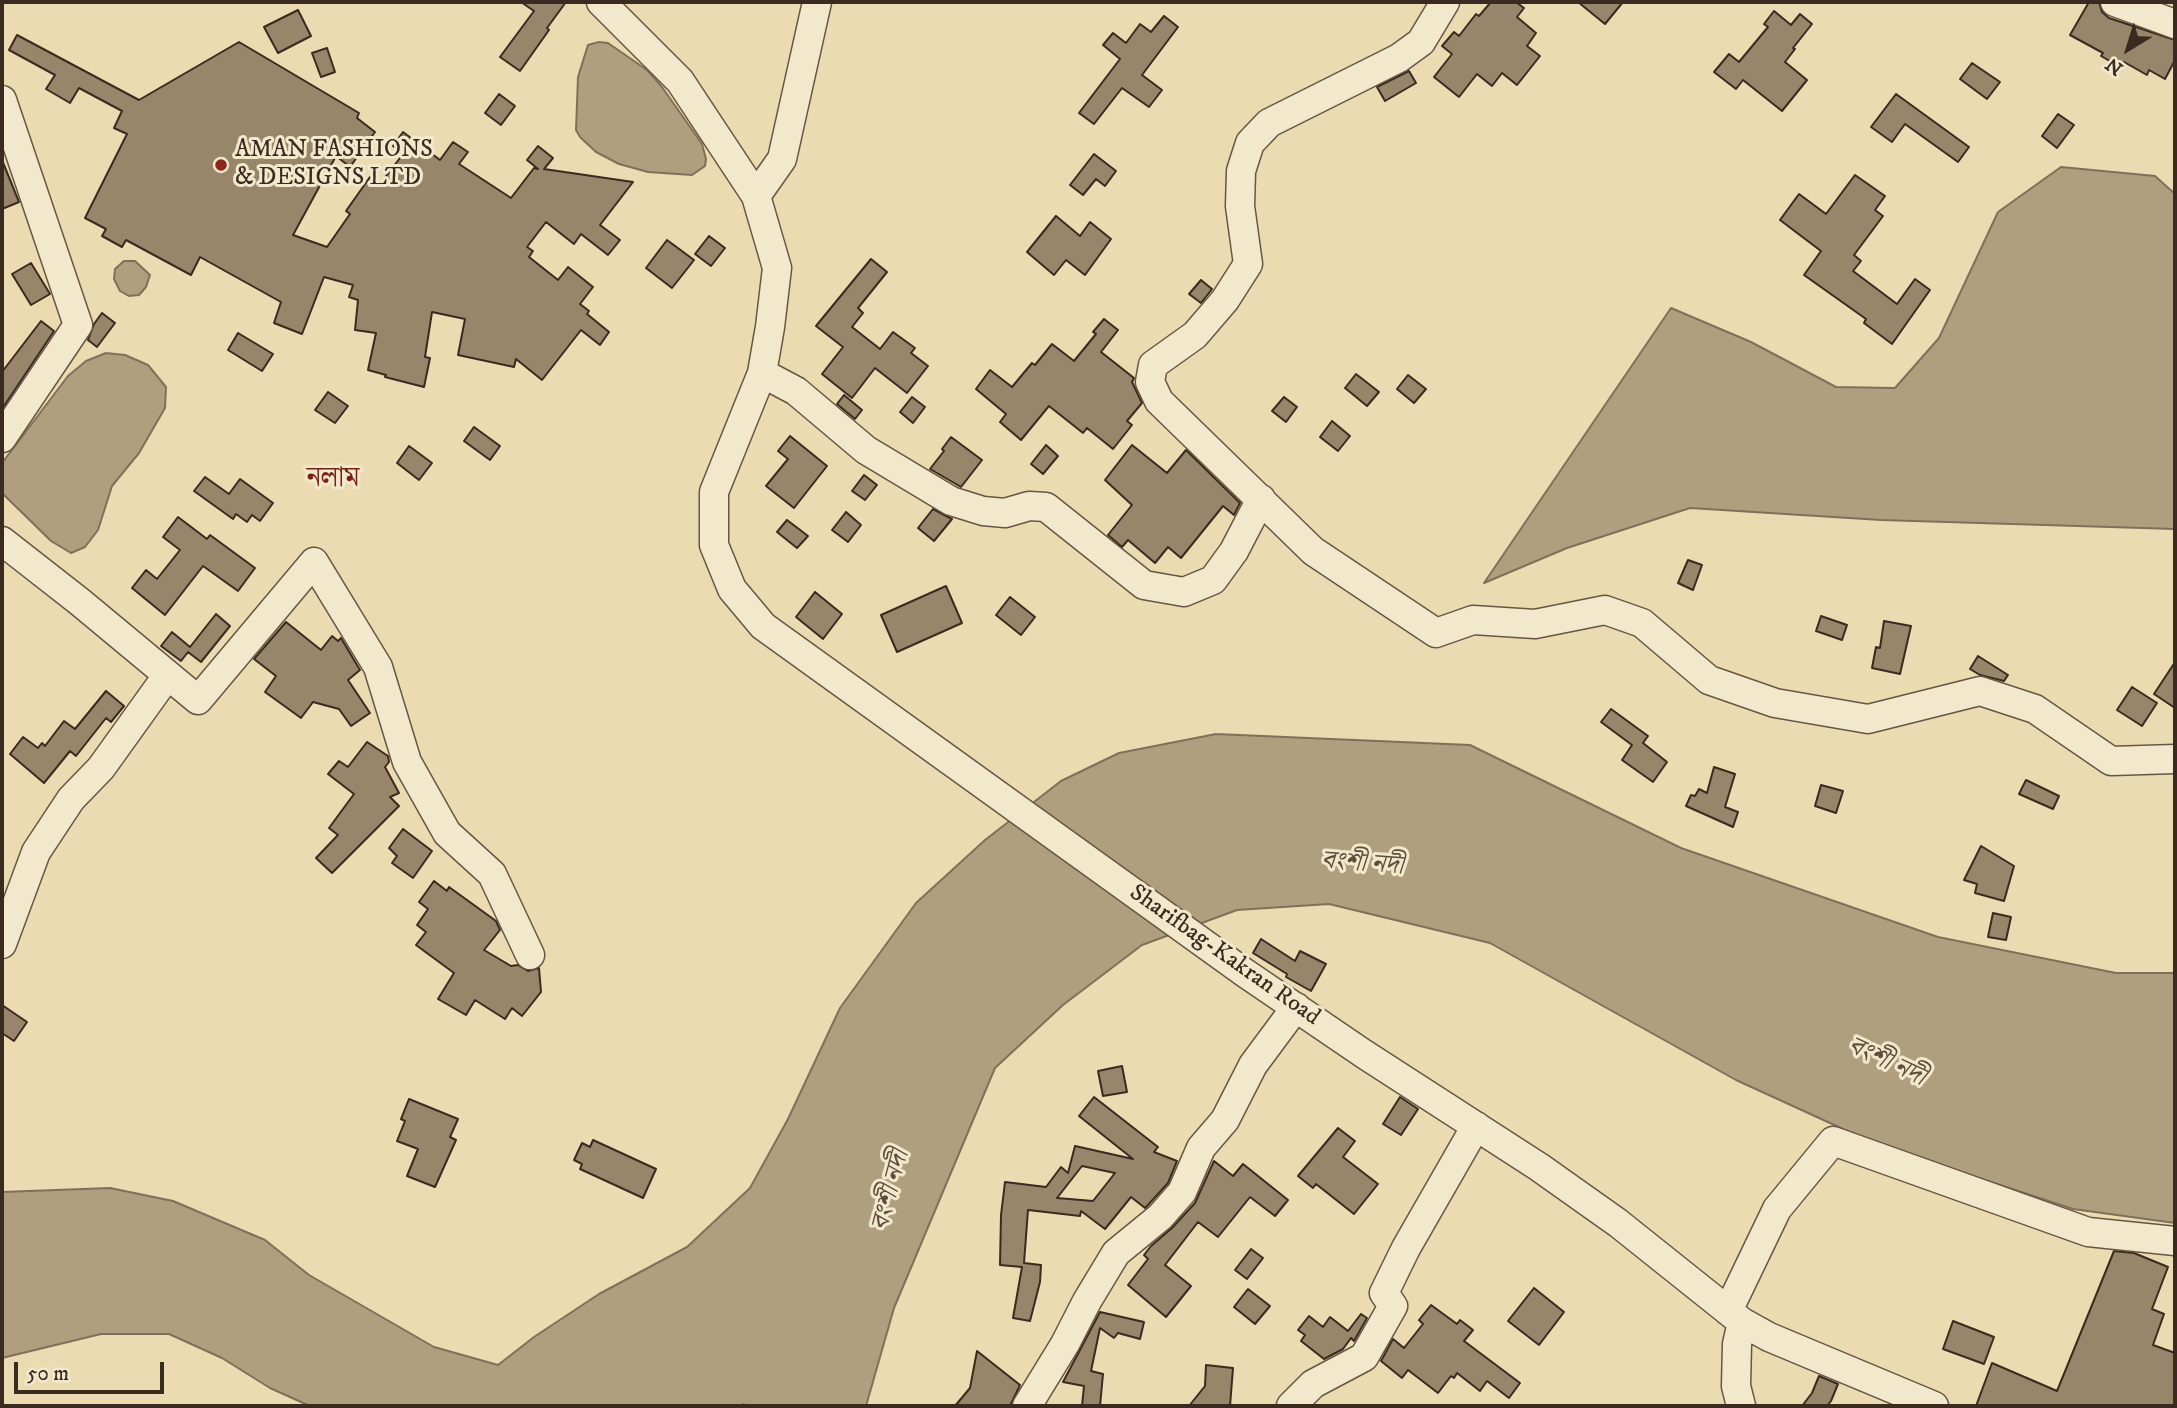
<!DOCTYPE html>
<html>
<head>
<meta charset="utf-8">
<style>
  body { margin:0 }
  #map { position:relative; width:2177px; height:1408px; overflow:hidden; background:#ebdbb0; font-family:"IM FELL DW Pica",serif }
  canvas { display:block }
  .frame { position:absolute; inset:0; border:4px solid #3b2a1f; pointer-events:none }
  .north { position:absolute; left:2093px; top:14px; width:70px; height:70px; -webkit-text-stroke:5px #f2e8cc; paint-order:stroke; rotate:218deg; font-size:19px; font-weight:700; line-height:28px; text-align:center; color:#3b2a1f }
  .north::after { content:''; display:block; margin:auto; width:24px; height:32px; background:#3b2a1f; clip-path:polygon(50% 0,100% 100%,50% 72%,0 100%) }
  .scale { position:absolute; left:14px; top:1362px; width:150px; height:32px; box-sizing:border-box; border:4px solid #3b2a1f; border-top:0; padding-left:9px; font-size:21px; line-height:24px; white-space:nowrap; color:#3b2a1f; -webkit-text-stroke:5px #f2e8cc; paint-order:stroke }
</style>
</head>
<body>
<div id="map">
<canvas width="2177" height="1408"></canvas>
<div class="frame"></div>
<div class="north">N</div>
<div class="scale">50 m</div>
</div>
<script>
const ctx = document.querySelector('canvas').getContext('2d');
ctx.lineJoin = 'round';
function paint(path, color) { ctx.fillStyle = color; ctx.fill(path, 'evenodd'); }
const shape = rows => new Path2D(rows.map(r => 'M' + r).join(''));
function trace(path, color, width, dash) { ctx.strokeStyle = color; ctx.lineWidth = width; ctx.lineCap = dash ? 'butt' : 'round'; ctx.setLineDash(dash || []); ctx.stroke(path); }
function drawText(font, color, halo, rows, align = 'center') {
  ctx.font = font + ' "IM FELL DW Pica","Noto Serif Bengali",serif'; ctx.lineWidth = 6; ctx.setLineDash([]); ctx.textBaseline = 'middle'; ctx.strokeStyle = halo; ctx.fillStyle = color; for (const [text, x, y, turn = 0] of rows) {
    ctx.save(); ctx.translate(x, y); ctx.rotate((+turn || 0) * Math.PI / 180); ctx.textAlign = isNaN(turn) ? turn : align; if (halo) ctx.strokeText(text, 0, 0); ctx.fillText(text, 0, 0); ctx.restore();
  }
}
const water = shape([
  [599,42,608,43,647,70,662,87,702,144,706,159,705,166,692,175,648,172,619,164,596,152,580,137,576,130,578,77,588,45,599,42],
  [2061,167,2155,176,2175,194,2175,529,1881,520,1690,508,1567,548,1484,583,1671,308,1751,342,1836,387,1895,388,1939,338,1998,212,2061,167],
  [124,261,135,261,150,275,146,287,139,295,129,296,120,291,114,279,115,269,124,261],
  [106,353,125,355,148,365,166,387,165,408,139,453,112,486,98,530,85,547,71,553,51,541,2,493,2,463,68,376,86,361,106,353],
  [1216,734,1470,745,1681,848,1938,937,2116,973,2175,973,2175,1223,2073,1209,1878,1145,1736,1080,1490,943,1329,904,1237,910,1142,945,1063,1005,995,1068,894,1308,866,1406,745,1406,744,1404,739,1406,310,1406,270,1388,222,1358,169,1334,101,1334,2,1358,2,1192,110,1188,173,1201,265,1240,309,1275,434,1347,498,1365,534,1337,599,1294,687,1247,750,1188,788,1119,840,1008,916,903,985,840,1061,781,1119,753,1216,734]
]);
paint(water, '#af9f7f');
trace(water, '#817059', 2);
const building = shape([
  [521,2,566,2,547,28,549,30,520,71,500,57,534,11,521,2],
  [1491,2,1516,2,1524,8,1517,17,1536,33,1527,46,1540,56,1517,85,1502,73,1492,86,1477,74,1459,97,1434,77,1452,54,1442,46,1454,32,1459,36,1476,14,1479,16,1491,2],
  [1578,2,1623,2,1605,24,1578,2],
  [2089,2,2099,2,2102,12,2109,18,2175,40,2175,60,2165,79,2149,70,2147,75,2124,62,2120,67,2101,56,2103,53,2070,35,2089,2],
  [298,10,311,36,278,53,264,27,298,10],
  [1774,11,1791,25,1800,14,1812,24,1793,48,1795,49,1785,62,1807,80,1782,111,1743,80,1736,89,1714,72,1729,54,1739,62,1768,27,1764,24,1774,11],
  [1164,16,1178,27,1142,75,1162,90,1149,107,1122,88,1094,124,1079,113,1120,59,1103,45,1113,33,1126,43,1140,24,1151,32,1164,16],
  [17,35,139,100,239,42,359,113,357,118,375,132,350,167,336,156,293,235,327,247,350,214,346,211,370,177,380,184,403,154,393,146,403,132,440,160,453,142,468,152,459,164,511,198,534,168,538,169,527,160,538,146,553,158,544,169,633,182,600,225,620,240,608,255,581,234,574,244,546,222,527,247,533,251,529,257,558,280,568,267,593,287,580,304,589,311,587,314,609,332,600,345,581,330,542,380,516,359,514,367,458,355,465,319,432,312,425,357,430,358,424,387,385,377,386,375,368,370,376,333,355,330,358,300,349,297,353,285,324,277,302,334,274,323,281,302,200,257,191,275,126,240,122,247,102,236,106,229,85,218,127,134,114,128,122,111,79,88,70,103,46,89,55,75,9,50,17,35],
  [327,48,335,72,321,77,312,53,327,48],
  [1972,63,2000,82,1987,99,1960,79,1972,63],
  [1409,71,1416,83,1385,101,1377,87,1409,71],
  [499,94,515,106,501,125,485,113,499,94],
  [1896,94,1969,147,1958,162,1905,124,1892,142,1871,127,1896,94],
  [2058,114,2074,125,2057,148,2042,136,2058,114],
  [1094,154,1116,171,1105,186,1096,179,1083,195,1070,185,1094,154],
  [2,160,19,202,2,209,2,160],
  [1855,175,1885,196,1875,210,1883,216,1854,255,1861,261,1853,271,1897,304,1915,279,1930,290,1892,344,1864,323,1866,319,1804,275,1821,251,1780,220,1799,194,1826,214,1855,175],
  [1056,216,1080,236,1090,222,1111,239,1085,275,1066,260,1054,275,1027,252,1056,216],
  [709,236,725,248,711,266,695,254,709,236],
  [667,240,694,260,672,288,646,268,667,240],
  [871,259,887,272,858,308,863,313,852,327,880,349,893,332,915,348,911,353,928,366,907,393,875,368,852,398,822,374,843,347,816,326,871,259],
  [31,263,50,294,31,305,12,274,31,263],
  [1201,280,1212,289,1201,303,1189,294,1201,280],
  [102,313,115,323,97,347,88,340,94,324,102,313],
  [1104,319,1118,330,1101,352,1134,378,1132,382,1142,403,1127,421,1132,425,1113,449,1087,428,1083,433,1049,406,1021,440,1000,422,1006,414,976,389,990,370,1012,387,1032,363,1035,365,1052,344,1074,361,1096,334,1093,332,1104,319],
  [41,321,54,331,2,409,2,372,41,321],
  [238,333,273,354,262,371,228,350,238,333],
  [1356,374,1379,392,1367,406,1345,388,1356,374],
  [1408,375,1426,389,1414,403,1397,389,1408,375],
  [328,392,348,406,335,423,315,410,328,392],
  [844,395,862,410,855,419,837,404,844,395],
  [912,397,925,407,913,423,900,412,912,397],
  [1284,397,1297,407,1286,422,1272,411,1284,397],
  [1332,421,1350,436,1338,451,1320,437,1332,421],
  [474,427,500,446,490,460,464,441,474,427],
  [790,436,827,466,794,508,766,486,788,459,778,451,790,436],
  [951,437,982,460,961,487,930,469,944,451,942,449,951,437],
  [1046,445,1058,456,1043,474,1031,464,1046,445],
  [1132,445,1167,473,1186,450,1240,503,1234,515,1223,506,1181,558,1168,547,1155,563,1128,540,1122,547,1108,535,1132,505,1105,480,1132,445],
  [409,446,432,463,419,480,397,463,409,446],
  [864,475,877,485,865,500,852,491,864,475],
  [205,477,229,494,240,479,273,503,260,521,252,515,247,522,236,514,233,519,194,491,205,477],
  [933,509,952,519,934,541,918,528,933,509],
  [846,512,861,525,848,542,832,530,846,512],
  [178,517,207,539,210,535,255,568,238,591,203,566,165,615,132,588,146,570,157,579,180,550,163,537,178,517],
  [787,520,808,536,797,548,777,532,787,520],
  [1688,560,1702,565,1693,590,1678,583,1688,560],
  [946,586,962,623,897,652,881,615,946,586],
  [815,592,842,614,823,639,796,617,815,592],
  [1010,597,1035,617,1021,635,996,615,1010,597],
  [216,614,230,626,201,662,188,652,181,661,161,646,172,632,190,647,216,614],
  [1821,616,1847,625,1842,640,1816,631,1821,616],
  [1884,621,1911,626,1900,674,1872,668,1876,647,1880,648,1884,621],
  [286,622,321,650,332,636,338,641,341,638,360,670,348,680,370,713,351,726,339,709,313,702,301,718,265,692,276,676,254,659,286,622],
  [1978,656,2008,675,2004,681,1980,675,1970,669,1978,656],
  [2175,662,2175,708,2154,694,2175,662],
  [2132,687,2157,703,2142,726,2117,710,2132,687],
  [106,691,124,706,111,722,106,718,76,756,70,751,44,783,10,754,23,737,38,748,42,743,45,746,64,721,75,729,106,691],
  [1611,709,1648,736,1643,743,1667,762,1653,782,1622,760,1632,745,1601,722,1611,709],
  [367,742,388,756,389,762,385,767,399,793,390,797,399,806,332,873,316,858,338,835,329,828,354,794,328,774,339,761,348,767,367,742],
  [1714,767,1735,774,1725,807,1738,812,1733,827,1686,806,1691,795,1695,796,1699,789,1707,793,1714,767],
  [2026,780,2059,796,2053,809,2019,794,2026,780],
  [1821,785,1843,791,1836,813,1815,806,1821,785],
  [403,829,432,851,413,878,392,863,397,856,389,848,403,829],
  [1981,846,2014,866,2004,901,1975,893,1977,884,1964,880,1981,846],
  [434,881,447,891,449,887,496,921,500,930,484,950,511,966,518,965,528,971,539,968,541,992,522,1016,512,1008,505,1019,475,1000,466,1015,438,999,454,973,416,945,426,932,417,925,428,909,419,902,434,881],
  [1993,913,2011,917,2006,940,1988,937,1993,913],
  [1261,939,1295,961,1300,951,1326,964,1311,991,1286,977,1287,974,1253,953,1261,939],
  [2,1005,27,1022,14,1041,2,1033,2,1005],
  [1122,1066,1127,1092,1103,1096,1098,1071,1122,1066],
  [1094,1097,1158,1147,1154,1152,1177,1161,1168,1183,1148,1205,1145,1208,1131,1197,1105,1229,1081,1211,1080,1216,1028,1210,1024,1263,1041,1265,1040,1282,1030,1321,1013,1318,1022,1267,1000,1265,1001,1215,1005,1182,1046,1187,1061,1167,1068,1173,1075,1146,1133,1159,1079,1116,1094,1097],
  [1082,1166,1115,1173,1093,1201,1057,1198,1082,1166],
  [1400,1097,1418,1109,1401,1135,1383,1124,1400,1097],
  [409,1099,458,1119,450,1137,456,1140,435,1187,407,1176,418,1149,397,1141,405,1121,401,1119,409,1099],
  [1338,1128,1355,1141,1343,1157,1378,1184,1354,1214,1316,1184,1313,1188,1298,1176,1338,1128],
  [593,1140,656,1169,643,1198,580,1169,582,1164,574,1160,582,1143,590,1147,593,1140],
  [1214,1161,1233,1176,1243,1164,1288,1200,1275,1216,1250,1197,1218,1237,1198,1222,1165,1265,1191,1286,1166,1317,1128,1285,1148,1259,1144,1255,1151,1246,1172,1228,1195,1203,1214,1161],
  [1251,1249,1263,1258,1247,1279,1235,1270,1251,1249],
  [2114,1251,2134,1253,2168,1267,2152,1309,2164,1314,2153,1345,2175,1353,2175,1406,1976,1406,1992,1363,2057,1391,2114,1251],
  [1534,1288,1564,1312,1539,1345,1508,1321,1534,1288],
  [1248,1289,1270,1306,1255,1324,1234,1307,1248,1289],
  [1431,1305,1457,1324,1460,1320,1473,1330,1464,1341,1520,1383,1509,1398,1487,1381,1480,1391,1457,1373,1454,1378,1451,1376,1438,1393,1408,1370,1402,1378,1381,1361,1393,1339,1404,1348,1423,1324,1419,1320,1431,1305],
  [1100,1312,1144,1322,1140,1339,1118,1333,1114,1338,1100,1328,1091,1371,1103,1374,1100,1406,1082,1406,1084,1386,1063,1382,1100,1312],
  [1361,1314,1367,1318,1354,1341,1351,1338,1343,1349,1324,1359,1301,1341,1305,1335,1298,1330,1309,1316,1323,1327,1330,1317,1348,1331,1361,1314],
  [1953,1321,1994,1337,1984,1364,1943,1349,1953,1321],
  [977,1351,1020,1385,1010,1406,955,1406,970,1388,977,1351],
  [1206,1365,1233,1368,1230,1406,1189,1406,1205,1386,1206,1365],
  [1819,1376,1838,1384,1831,1401,1827,1406,1802,1406,1812,1393,1819,1376]
]);
paint(building, '#97866a');
trace(building, '#3b2a1f', 2);
const minor = shape([
  [601,2,680,81,756,196,777,268,770,327,762,373,796,391,866,450,951,501,983,511,1005,513,1029,506,1046,507,1144,585,1184,592,1213,580,1234,551,1261,499],
  [1445,2,1421,42,1399,58,1269,123,1250,143,1241,171,1240,206,1248,264,1225,300,1195,335,1153,365,1150,382,1159,401,1313,551,1436,633,1473,620,1535,624,1605,610,1642,623,1709,680,1775,703,1868,719,1980,691,2035,709,2111,761,2175,759],
  [2115,2,2175,24],
  [2,100,78,325,2,438],
  [756,196,782,159,817,2],
  [762,373,714,492,714,545,732,589,763,626,1245,973,1364,1054,1539,1167,1618,1223,1742,1322,1769,1337,1934,1406],
  [2,541,80,602,198,700,314,562,378,667,407,762,447,833,492,874,530,955],
  [2,944,36,852,71,799,101,768,167,676],
  [1728,1311,1777,1209,1833,1141,2088,1232,2175,1241],
  [1027,1406,1065,1344,1087,1301,1116,1253,1160,1217,1182,1192,1201,1148,1225,1120,1253,1065,1296,1007],
  [1291,1406,1313,1384,1364,1357,1393,1306,1384,1293,1406,1248,1476,1126],
  [1741,1406,1736,1386,1737,1344,1742,1322]
]);
trace(minor, '#675643', 31);
trace(minor, '#f2e8cc', 28);
for (const [x, y, r, color] of [
  [221,165,7,"#8f2418"]
]) { const dot = new Path2D(); dot.arc(x, y, r, 0, 2 * Math.PI); ctx.fillStyle = color; ctx.fill(dot); trace(dot, '#f2e8cc', 2.5); }
drawText('24px', '#3b2a1f', '#f2e8cc', [
  ["AMAN FASHIONS",235,151],
  ["& DESIGNS LTD",235,179]
], 'left');
drawText('24px', '#3b2a1f', '#f2e8cc', [
  ["Sharifbag-Kakran Road",1224,956,35]
]);
drawText('italic 26px', '#5e4d3c', '#f2e8cc', [
  ["বংশী নদী",1362,865,4],
  ["বংশী নদী",1886,1063,25],
  ["বংশী নদী",892,1191,-75]
]);
drawText('28px', '#7a1f14', '#f2e8cc', [
  ["নলাম",333,480]
]);
</script>
</body>
</html>
